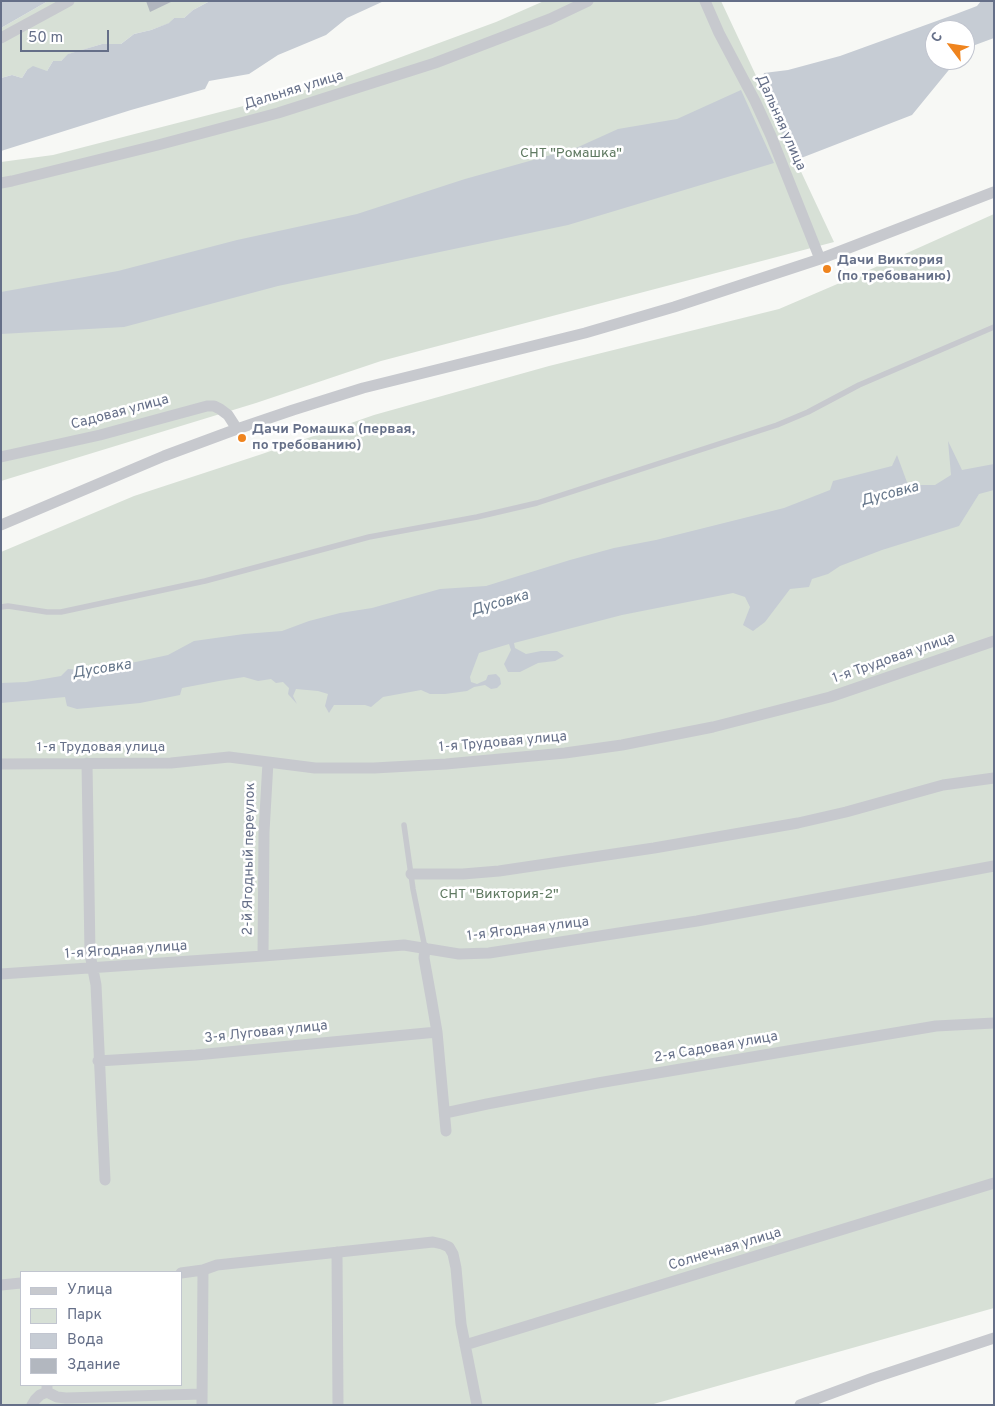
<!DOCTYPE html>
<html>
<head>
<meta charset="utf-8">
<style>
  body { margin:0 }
  #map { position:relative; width:995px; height:1406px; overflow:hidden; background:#f7f8f5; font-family:Overpass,sans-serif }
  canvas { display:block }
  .frame { position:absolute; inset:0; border:2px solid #656f88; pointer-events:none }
  .legend { position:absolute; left:20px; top:1271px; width:162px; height:115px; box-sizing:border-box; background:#fff; border:1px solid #c1c5cf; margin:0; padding:6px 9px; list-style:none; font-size:15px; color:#656f88 }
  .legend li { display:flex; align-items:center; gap:10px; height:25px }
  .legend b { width:25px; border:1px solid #c1c5cf }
  .north { position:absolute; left:925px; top:20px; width:50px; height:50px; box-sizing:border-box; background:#fff; border:1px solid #c1c5cf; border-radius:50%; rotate:301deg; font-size:14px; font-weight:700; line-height:20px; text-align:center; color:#656f88 }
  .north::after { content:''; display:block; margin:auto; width:18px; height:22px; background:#ef841e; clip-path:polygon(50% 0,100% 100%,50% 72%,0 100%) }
  .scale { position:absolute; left:20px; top:30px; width:89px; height:22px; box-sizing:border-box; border:2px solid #656f88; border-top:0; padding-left:6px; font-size:15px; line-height:18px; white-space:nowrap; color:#656f88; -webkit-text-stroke:4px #fff; paint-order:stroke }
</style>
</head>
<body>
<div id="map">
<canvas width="995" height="1406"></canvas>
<div class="frame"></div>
<ul class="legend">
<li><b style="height:6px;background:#c7c9ce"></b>Улица</li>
<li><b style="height:14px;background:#d7e0d6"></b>Парк</li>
<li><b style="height:14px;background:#c6ccd4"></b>Вода</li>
<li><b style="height:14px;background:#b2b7bf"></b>Здание</li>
</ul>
<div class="north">С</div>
<div class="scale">50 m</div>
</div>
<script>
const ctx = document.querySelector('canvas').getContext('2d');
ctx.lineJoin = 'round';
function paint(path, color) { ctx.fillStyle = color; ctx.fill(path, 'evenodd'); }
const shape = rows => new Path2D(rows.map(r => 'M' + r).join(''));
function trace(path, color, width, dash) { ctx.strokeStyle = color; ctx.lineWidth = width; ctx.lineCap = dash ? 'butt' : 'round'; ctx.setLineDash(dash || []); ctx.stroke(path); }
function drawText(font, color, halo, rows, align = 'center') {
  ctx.font = font + ' Overpass,sans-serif'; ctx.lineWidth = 5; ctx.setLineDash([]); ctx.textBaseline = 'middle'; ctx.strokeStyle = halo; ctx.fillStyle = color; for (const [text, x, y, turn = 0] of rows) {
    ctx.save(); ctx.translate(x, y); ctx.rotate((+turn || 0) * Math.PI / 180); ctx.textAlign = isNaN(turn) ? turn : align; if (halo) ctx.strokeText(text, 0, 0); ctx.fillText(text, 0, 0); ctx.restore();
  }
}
paint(shape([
  [48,1,210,1,193,10,184,18,174,18,170,23,151,30,134,34,121,44,102,44,69,54,61,61,53,61,47,71,27,70,22,78,12,75,1,78,1,28],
  [544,1,721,1,834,242,381,361,256,403,1,481,1,162,53,155,325,85,496,22],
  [994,214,994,1308,650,1405,1,1405,1,552,134,496,262,454,374,415,549,366,779,309,849,279],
  [21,1272,181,1272,181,1385,21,1385]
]), '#d7e0d6');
paint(shape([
  [1,1,48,1,1,28],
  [210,1,384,1,347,18,326,35,278,55,249,74,209,81,205,89,131,110,1,151,1,78,12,75,22,78,27,70,33,66,47,71,53,61,61,61,68,54,102,44,121,44,134,34,151,30,169,23,174,18,184,18,193,10],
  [981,1,994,1,994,38,967,48,965,51,965,30,935,30,935,60,957,60,912,115,796,160,760,88,764,73,788,70,840,56,956,14,977,6],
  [741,90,774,163,568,225,278,286,124,327,1,334,1,292,118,271,237,240,357,214,465,179,576,148,618,129,677,119],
  [948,441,962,470,994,464,994,490,979,494,959,526,882,550,840,566,828,574,812,579,809,587,790,589,765,622,753,631,743,625,750,607,745,597,733,593,622,615,514,643,515,648,526,654,541,651,557,651,564,656,555,661,538,663,520,672,508,672,504,664,511,650,509,644,479,653,470,677,471,682,477,684,486,680,488,675,496,674,500,678,501,684,497,688,491,689,485,685,474,687,467,691,445,694,430,694,421,690,383,697,371,707,365,705,334,705,329,713,325,706,328,694,318,691,296,689,293,696,297,704,288,694,289,688,283,682,276,683,271,679,258,681,244,677,219,681,182,688,180,695,140,703,77,709,67,706,65,697,1,703,1,683,26,682,61,676,68,669,81,670,117,666,168,655,194,641,244,634,282,631,309,621,340,613,372,608,440,589,486,586,570,560,614,548,656,540,784,508,830,490,833,481,892,466,897,455,908,485,935,485,951,475]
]), '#c6ccd4');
paint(shape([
  [146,1,173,1,150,12]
]), '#b2b7bf');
trace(shape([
  [1,607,8,606,47,612,61,612,205,581,369,537,477,517,537,503,777,425,808,412,859,385,994,327],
  [404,825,413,889,425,948]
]), '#c7c9ce', 5.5);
trace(shape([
  [705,1,719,33,755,101,771,136,820,259],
  [1,38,69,1],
  [1,183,12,181,158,145,278,113,435,63,550,19,588,1],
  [1,457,100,435,207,406,214,406,220,409,228,415,237,429],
  [1,525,164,456,237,429,293,410,363,388,585,333,674,307,820,259,994,192],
  [87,763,90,954,96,985,105,1180],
  [1,764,171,763,229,757,315,768,374,768,446,764,565,753,622,745,713,727,830,697,994,641],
  [411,874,463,874,499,871,654,848,798,823,846,812,943,785,994,778],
  [425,948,424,958,431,997,437,1032,446,1131],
  [263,956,264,832,268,762],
  [1,974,263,956,404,945,459,954,489,953,697,921,994,866],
  [98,1061,196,1055,437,1032],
  [445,1113,487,1104,598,1083,936,1026,994,1023],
  [337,1252,338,1405],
  [181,1273,203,1270,217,1265,433,1242,442,1244,449,1247,453,1254,456,1268,461,1324,477,1405],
  [1,1285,21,1283],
  [465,1345,994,1183],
  [47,1392,57,1397,66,1398,202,1394],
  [32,1405,35,1400,40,1395,47,1392,47,1386],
  [202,1405,203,1270],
  [800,1405,873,1378,994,1338]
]), '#c7c9ce', 11);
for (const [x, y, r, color] of [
  [827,269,5,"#ef841e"],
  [242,438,5,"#ef841e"]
]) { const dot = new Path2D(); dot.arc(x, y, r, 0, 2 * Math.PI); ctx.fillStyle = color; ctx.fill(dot); trace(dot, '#fff', 2); }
drawText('14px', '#656f88', '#fff', [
  ["Дальняя улица",294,91,-17],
  ["Дальняя улица",780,123,66],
  ["Садовая улица",120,413,-15],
  ["1-я Трудовая улица",894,659,-19],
  ["1-я Трудовая улица",503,743,-5],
  ["1-я Трудовая улица",101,748],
  ["2-й Ягодный переулок",250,859,-89],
  ["1-я Ягодная улица",528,930,-7],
  ["1-я Ягодная улица",126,951,-4],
  ["3-я Луговая улица",266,1033,-6],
  ["2-я Садовая улица",716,1048,-10],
  ["Солнечная улица",725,1250,-17]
]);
drawText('14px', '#607a62', '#fff', [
  ["СНТ \"Ромашка\"",571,154],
  ["СНТ \"Виктория-2\"",499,895]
]);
drawText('bold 14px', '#656f88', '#fff', [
  ["Дачи Виктория",837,261],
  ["(по требованию)",837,277],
  ["Дачи Ромашка (первая,",252,430],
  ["по требованию)",252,446]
], 'left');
drawText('italic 15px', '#66778b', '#fff', [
  ["Дусовка",890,495,-15],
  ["Дусовка",500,604,-16],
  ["Дусовка",102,670,-9]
]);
</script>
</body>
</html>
